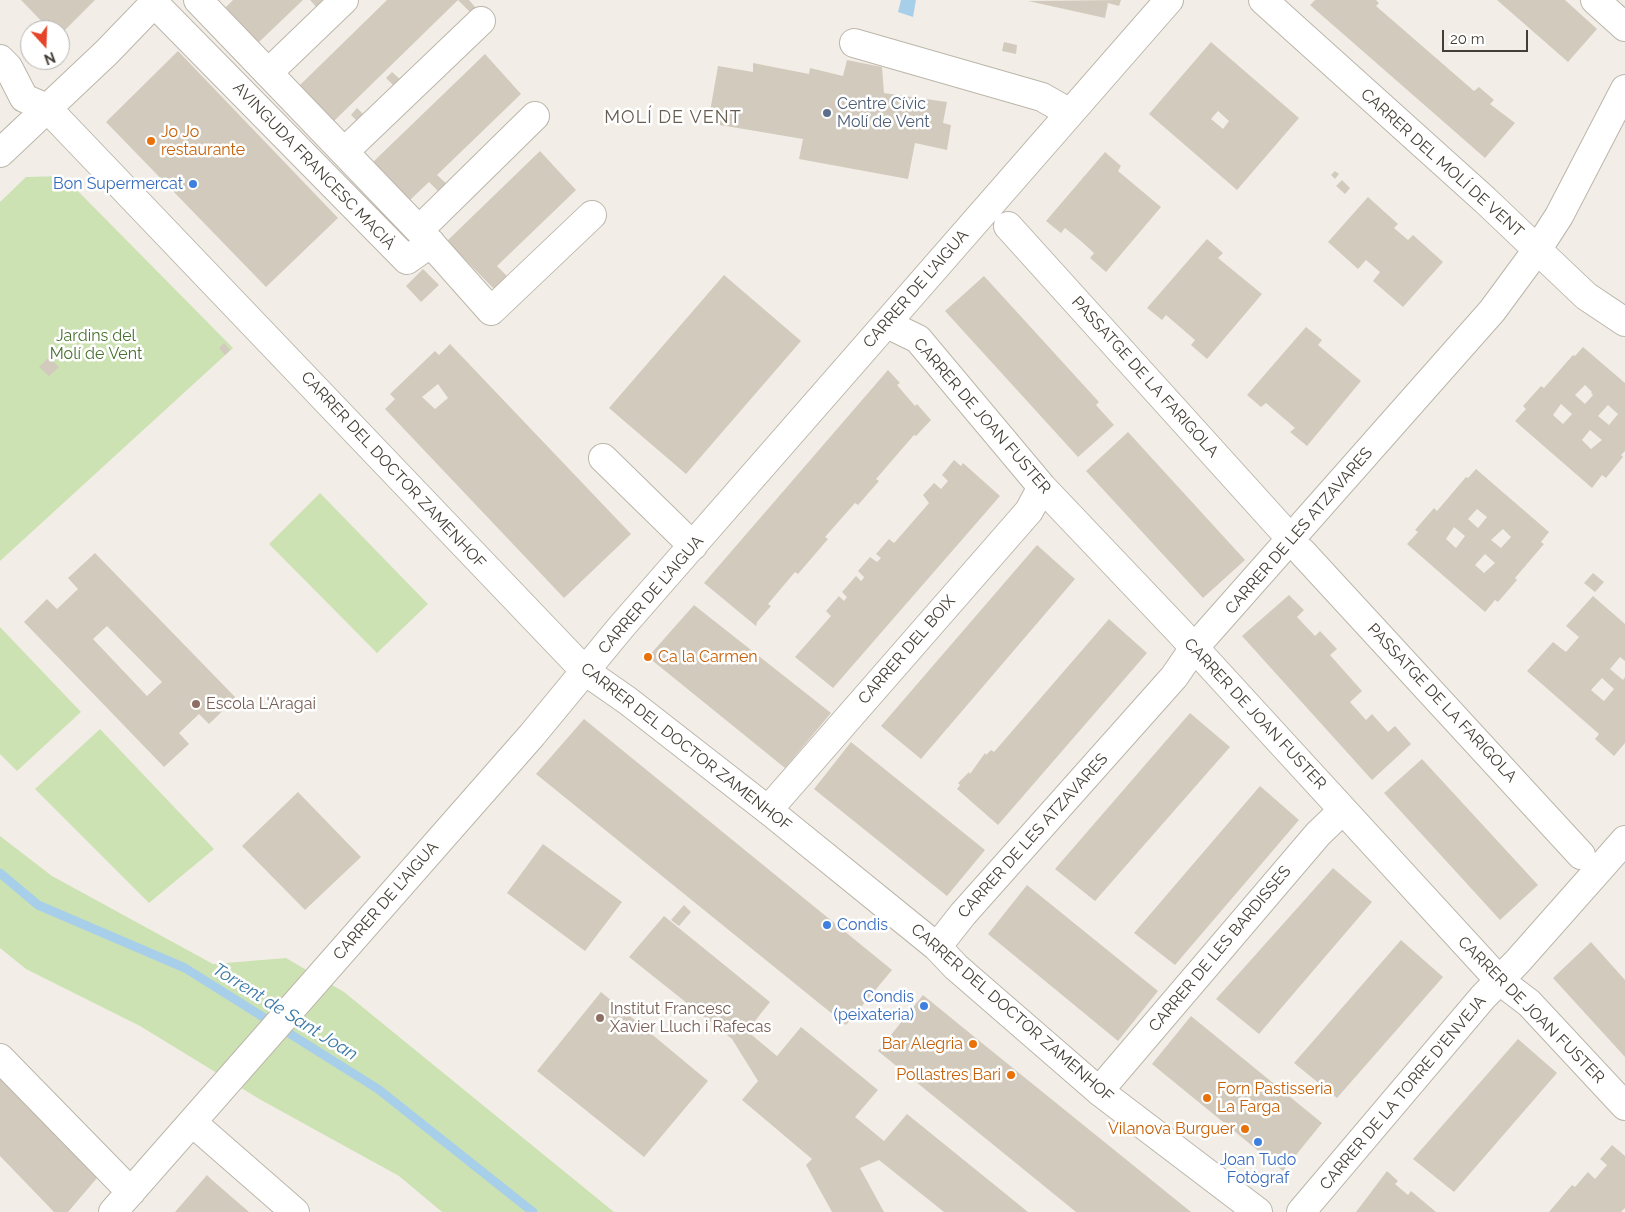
<!DOCTYPE html>
<html>
<head>
<meta charset="utf-8">
<style>
  body { margin:0 }
  #map { position:relative; width:1625px; height:1212px; overflow:hidden; background:#f2eee7; font-family:Raleway,sans-serif }
  canvas { display:block }
  .north { position:absolute; left:20px; top:20px; width:50px; height:50px; box-sizing:border-box; background:#fff; border:1px solid #b4b2af; border-radius:50%; rotate:160deg; font-size:14px; font-weight:700; line-height:20px; text-align:center; color:#443f36 }
  .north::after { content:''; display:block; margin:auto; width:18px; height:22px; background:#e6442a; clip-path:polygon(50% 0,100% 100%,50% 72%,0 100%) }
  .scale { position:absolute; left:1442px; top:30px; width:86px; height:22px; box-sizing:border-box; border:2px solid #443f36; border-top:0; padding-left:6px; font-size:15px; line-height:18px; white-space:nowrap; color:#443f36; -webkit-text-stroke:4px #fff; paint-order:stroke }
</style>
</head>
<body>
<div id="map">
<canvas width="1625" height="1212"></canvas>
<div class="north">N</div>
<div class="scale">20 m</div>
</div>
<script>
const ctx = document.querySelector('canvas').getContext('2d');
ctx.lineJoin = 'round';
function paint(path, color) { ctx.fillStyle = color; ctx.fill(path, 'evenodd'); }
const shape = rows => new Path2D(rows.map(r => 'M' + r).join(''));
function trace(path, color, width, dash) { ctx.strokeStyle = color; ctx.lineWidth = width; ctx.lineCap = dash ? 'butt' : 'round'; ctx.setLineDash(dash || []); ctx.stroke(path); }
function drawText(font, color, halo, rows, align = 'center') {
  ctx.font = font + ' Raleway,sans-serif'; ctx.lineWidth = 5; ctx.setLineDash([]); ctx.textBaseline = 'middle'; ctx.strokeStyle = halo; ctx.fillStyle = color; for (const [text, x, y, turn = 0] of rows) {
    ctx.save(); ctx.translate(x, y); ctx.rotate((+turn || 0) * Math.PI / 180); ctx.textAlign = isNaN(turn) ? turn : align; if (halo) ctx.strokeText(text, 0, 0); ctx.fillText(text, 0, 0); ctx.restore();
  }
}
paint(shape([
  [63,176,233,348,0,561,0,202,26,177],
  [320,493,428,604,377,653,269,544],
  [0,627,81,712,17,771,0,754],
  [100,729,214,849,149,903,35,789],
  [0,836,52,876,213,964,286,958,344,992,614,1212,442,1212,399,1176,261,1100,140,1026,26,969,0,948]
]), '#cde2b3');
paint(shape([
  [901,0,916,0,913,17,898,12]
]), '#a8cfe9');
trace(shape([
  [0,873,38,905,185,968,378,1089,533,1212]
]), '#a8cfe9', 9);
paint(shape([
  [21,0,95,0,60,35,60,30,50,30],
  [233,0,303,0,258,43,225,8],
  [310,0,323,0,326,3,319,10],
  [387,0,469,0,476,8,471,13,458,0,334,121,300,85],
  [1121,0,1119,6,1108,3,1105,18,1028,1],
  [1315,0,1376,0,1379,3,1376,6,1474,91,1479,87,1494,100,1490,104,1515,123,1485,158,1310,5],
  [1497,0,1565,0,1597,29,1568,62],
  [1004,42,1017,45,1016,54,1002,51],
  [1211,42,1299,118,1237,190,1149,114],
  [1218,111,1229,121,1223,129,1211,119],
  [178,51,338,218,266,287,106,122],
  [485,54,521,94,437,175,448,185,440,193,429,182,410,200,373,162],
  [847,60,882,67,884,93,947,102,943,123,951,125,947,150,915,143,908,179,799,159,803,139,708,123,718,66,753,72,753,63,809,74,810,68,843,76],
  [392,72,401,80,394,86,386,78],
  [357,108,365,116,358,122,351,115],
  [540,151,576,190,497,266,507,276,494,289,447,241],
  [1105,152,1121,166,1118,171,1161,207,1106,272,1090,258,1094,253,1082,242,1065,228,1061,233,1046,221],
  [1335,171,1339,174,1335,179,1331,175],
  [1342,180,1350,188,1345,194,1336,186],
  [1368,197,1398,224,1394,228,1408,240,1413,235,1443,262,1403,307,1373,281,1380,272,1366,260,1358,269,1328,242],
  [1207,239,1223,253,1218,258,1262,294,1207,359,1191,345,1195,340,1166,315,1162,320,1147,308],
  [423,269,439,285,421,302,406,286],
  [724,275,801,341,686,474,609,408],
  [984,276,1099,402,1096,405,1114,425,1078,457,945,311],
  [1306,327,1322,340,1318,345,1361,381,1307,446,1290,432,1295,428,1266,403,1261,407,1247,395],
  [224,343,230,350,225,355,219,348],
  [450,344,631,534,564,598,385,409,395,399,390,394,435,351,439,355],
  [438,384,448,398,435,409,422,397],
  [1583,347,1625,383,1625,451,1621,455,1623,457,1606,478,1602,475,1592,488,1515,421,1526,409,1523,406,1541,386,1544,388,1573,355,1575,356],
  [1585,385,1592,392,1591,393,1593,395,1585,404,1575,395],
  [1561,404,1572,414,1563,424,1553,415],
  [1608,405,1618,414,1609,425,1598,416],
  [1590,430,1602,440,1591,449,1582,440],
  [49,357,59,367,49,376,39,367],
  [888,370,900,383,897,385,915,406,917,404,931,420,916,436,914,435,876,479,879,481,858,505,855,503,825,537,828,539,798,574,795,572,768,604,771,606,757,622,756,626,704,583],
  [1128,432,1245,560,1203,598,1086,471],
  [954,460,961,466,963,463,1000,496,833,688,795,657,831,616,826,611,839,596,844,601,847,597,842,592,856,576,861,581,863,579,864,577,858,571,870,557,877,562,881,558,876,554,889,539,894,543,896,541,929,503,923,495,934,483,941,489,948,481,942,475],
  [1476,469,1549,532,1541,542,1544,544,1515,578,1517,580,1498,602,1495,600,1485,612,1407,544,1418,532,1415,530,1434,508,1437,511,1466,477,1468,478],
  [1477,509,1487,517,1478,528,1468,519],
  [1454,527,1465,536,1456,548,1446,539],
  [1503,529,1511,537,1501,548,1491,540],
  [1485,554,1495,563,1484,573,1475,565],
  [1037,545,1075,579,921,759,881,726],
  [95,553,236,698,209,724,199,714,179,733,189,744,164,767,24,622,47,599,57,609,78,589,68,578],
  [107,626,162,682,147,696,93,639],
  [1593,573,1604,582,1595,592,1584,583],
  [1289,595,1304,610,1297,617,1315,636,1320,631,1337,649,1330,655,1362,691,1350,702,1366,720,1372,714,1388,732,1395,726,1411,744,1372,780,1242,636],
  [1593,596,1625,624,1625,661,1620,657,1610,669,1623,680,1625,677,1625,743,1614,756,1595,739,1599,734,1527,671,1553,642,1566,652,1579,637,1566,626],
  [1602,678,1614,689,1604,701,1591,690],
  [694,605,831,713,785,768,648,657],
  [1109,619,1147,653,998,825,957,789,960,785,958,783,969,772,970,774,985,753,986,755,991,750,994,752],
  [1190,713,1230,747,1095,901,1055,869],
  [584,719,892,970,846,1025,536,774],
  [851,742,985,850,947,896,814,789],
  [1422,759,1538,885,1500,920,1384,793],
  [1260,786,1299,820,1175,965,1134,933],
  [298,792,361,857,305,910,242,846],
  [543,844,622,902,585,951,507,893],
  [1333,868,1372,902,1259,1034,1216,999],
  [1027,885,1158,991,1118,1041,988,934],
  [684,905,691,912,679,926,671,920],
  [664,916,770,1002,747,1031,777,1056,801,1027,878,1090,855,1117,884,1141,907,1114,1028,1212,944,1212,879,1160,860,1168,884,1212,832,1212,806,1165,812,1159,742,1100,758,1081,732,1039,629,957],
  [1401,940,1443,977,1337,1098,1294,1063],
  [1591,942,1625,980,1625,1057,1553,978],
  [601,992,708,1081,644,1157,537,1071],
  [923,995,977,1039,1191,1212,1076,1212,878,1051],
  [1191,1016,1322,1123,1283,1171,1152,1064],
  [1518,1039,1557,1073,1454,1192,1413,1159],
  [0,1077,97,1178,68,1212,54,1212,0,1156],
  [1612,1145,1625,1156,1625,1208,1621,1212,1549,1212,1572,1185,1575,1187,1588,1172,1595,1179,1607,1165,1600,1159],
  [1387,1171,1398,1181,1395,1184,1408,1195,1411,1191,1436,1212,1356,1212],
  [207,1175,211,1179,249,1212,175,1212]
]), '#d2cabd');
const minor = shape([
  [198,0,419,230,491,311,592,215],
  [1263,0,1485,200,1586,296,1625,322],
  [1595,0,1625,27],
  [154,3,407,260,431,243],
  [854,43,1042,97,1070,113],
  [0,59,8,67,24,98,47,108,585,671,628,701,773,814,937,947,956,967,1099,1091,1258,1212],
  [268,73,344,0],
  [344,152,481,21],
  [0,153,107,52,157,0],
  [1008,226,1281,528],
  [419,230,535,116],
  [887,324,918,339,1042,487,1178,630,1500,981,1529,1003,1625,1106],
  [603,458,693,546],
  [1302,552,1581,855],
  [768,810,1029,511,1042,487],
  [937,947,963,914,1174,677,1194,648,1492,311,1537,250,1559,216,1625,89],
  [0,1058,131,1192],
  [1099,1091,1318,834,1343,810],
  [193,1123,295,1212],
  [113,1212,532,735,622,626,1169,0],
  [1301,1212,1483,997,1518,961,1625,840]
]);
trace(minor, '#bcb6aa', 30);
trace(minor, '#fff', 28);
for (const [x, y, r, color] of [
  [827,113,5,"#5c6f8a"],
  [151,141,5,"#e8710a"],
  [193,184,5,"#3f7fe0"],
  [648,657,5,"#e8710a"],
  [196,704,5,"#8d6e63"],
  [827,925,5,"#3f7fe0"],
  [924,1006,5,"#3f7fe0"],
  [600,1018,5,"#8d6e63"],
  [973,1044,5,"#e8710a"],
  [1011,1075,5,"#e8710a"],
  [1207,1098,5,"#e8710a"],
  [1245,1129,5,"#e8710a"],
  [1258,1142,5,"#3f7fe0"]
]) { const dot = new Path2D(); dot.arc(x, y, r, 0, 2 * Math.PI); ctx.fillStyle = color; ctx.fill(dot); trace(dot, '#fff', 2); }
drawText('16px', '#4e5e75', '#fff', [
  ["Centre Cívic",837,104],
  ["Molí de Vent",837,122]
], 'left');
drawText('16px', '#c56008', '#fff', [
  ["Jo Jo",161,132],
  ["restaurante",161,150],
  ["Ca la Carmen",658,657],
  ["Bar Alegria",963,1044,"right"],
  ["Pollastres Bari",1001,1075,"right"],
  ["Forn Pastisseria",1217,1089],
  ["La Farga",1217,1107],
  ["Vilanova Burguer",1235,1129,"right"]
], 'left');
drawText('16px', '#443f36', '#fff', [
  ["CARRER DEL MOLÍ DE VENT",1442,163,42],
  ["AVINGUDA FRANCESC MACIÀ",314,166,46],
  ["CARRER DE L'AIGUA",916,289,-49],
  ["PASSATGE DE LA FARIGOLA",1145,377,48],
  ["CARRER DE JOAN FUSTER",982,416,49],
  ["CARRER DEL DOCTOR ZAMENHOF",393,470,47],
  ["CARRER DE LES ATZAVARES",1299,531,-49],
  ["CARRER DE L'AIGUA",651,595,-49],
  ["CARRER DEL BOIX",907,650,-49],
  ["PASSATGE DE LA FARIGOLA",1442,703,47],
  ["CARRER DE JOAN FUSTER",1255,714,47],
  ["CARRER DEL DOCTOR ZAMENHOF",686,747,38],
  ["CARRER DE LES ATZAVARES",1033,836,-48],
  ["CARRER DE L'AIGUA",386,901,-49],
  ["CARRER DE LES BARDISSES",1220,949,-50],
  ["CARRER DE JOAN FUSTER",1531,1010,45],
  ["CARRER DEL DOCTOR ZAMENHOF",1012,1013,41],
  ["CARRER DE LA TORRE D'ENVEJA",1403,1093,-50]
]);
drawText('16px', '#366cbe', '#fff', [
  ["Bon Supermercat",183,184],
  ["Condis",837,925,"left"],
  ["Condis",914,997],
  ["(peixateria)",914,1015],
  ["Joan Tudo",1258,1160,"center"],
  ["Fotògraf",1258,1178,"center"]
], 'right');
drawText('16px', '#48702f', '#fff', [
  ["Jardins del",96,336],
  ["Molí de Vent",96,354]
]);
drawText('16px', '#785e54', '#fff', [
  ["Escola L'Aragai",206,704],
  ["Institut Francesc",610,1009],
  ["Xavier Lluch i Rafecas",610,1027]
], 'left');
ctx.letterSpacing = '1px';
drawText('18px', '#665c4f', '#fff', [
  ["MOLÍ DE VENT",673,118]
]);
ctx.letterSpacing = '0px';
drawText('italic 18px', '#3a79a6', '#fff', [
  ["Torrent de Sant Joan",285,1012,32]
]);
</script>
</body>
</html>
